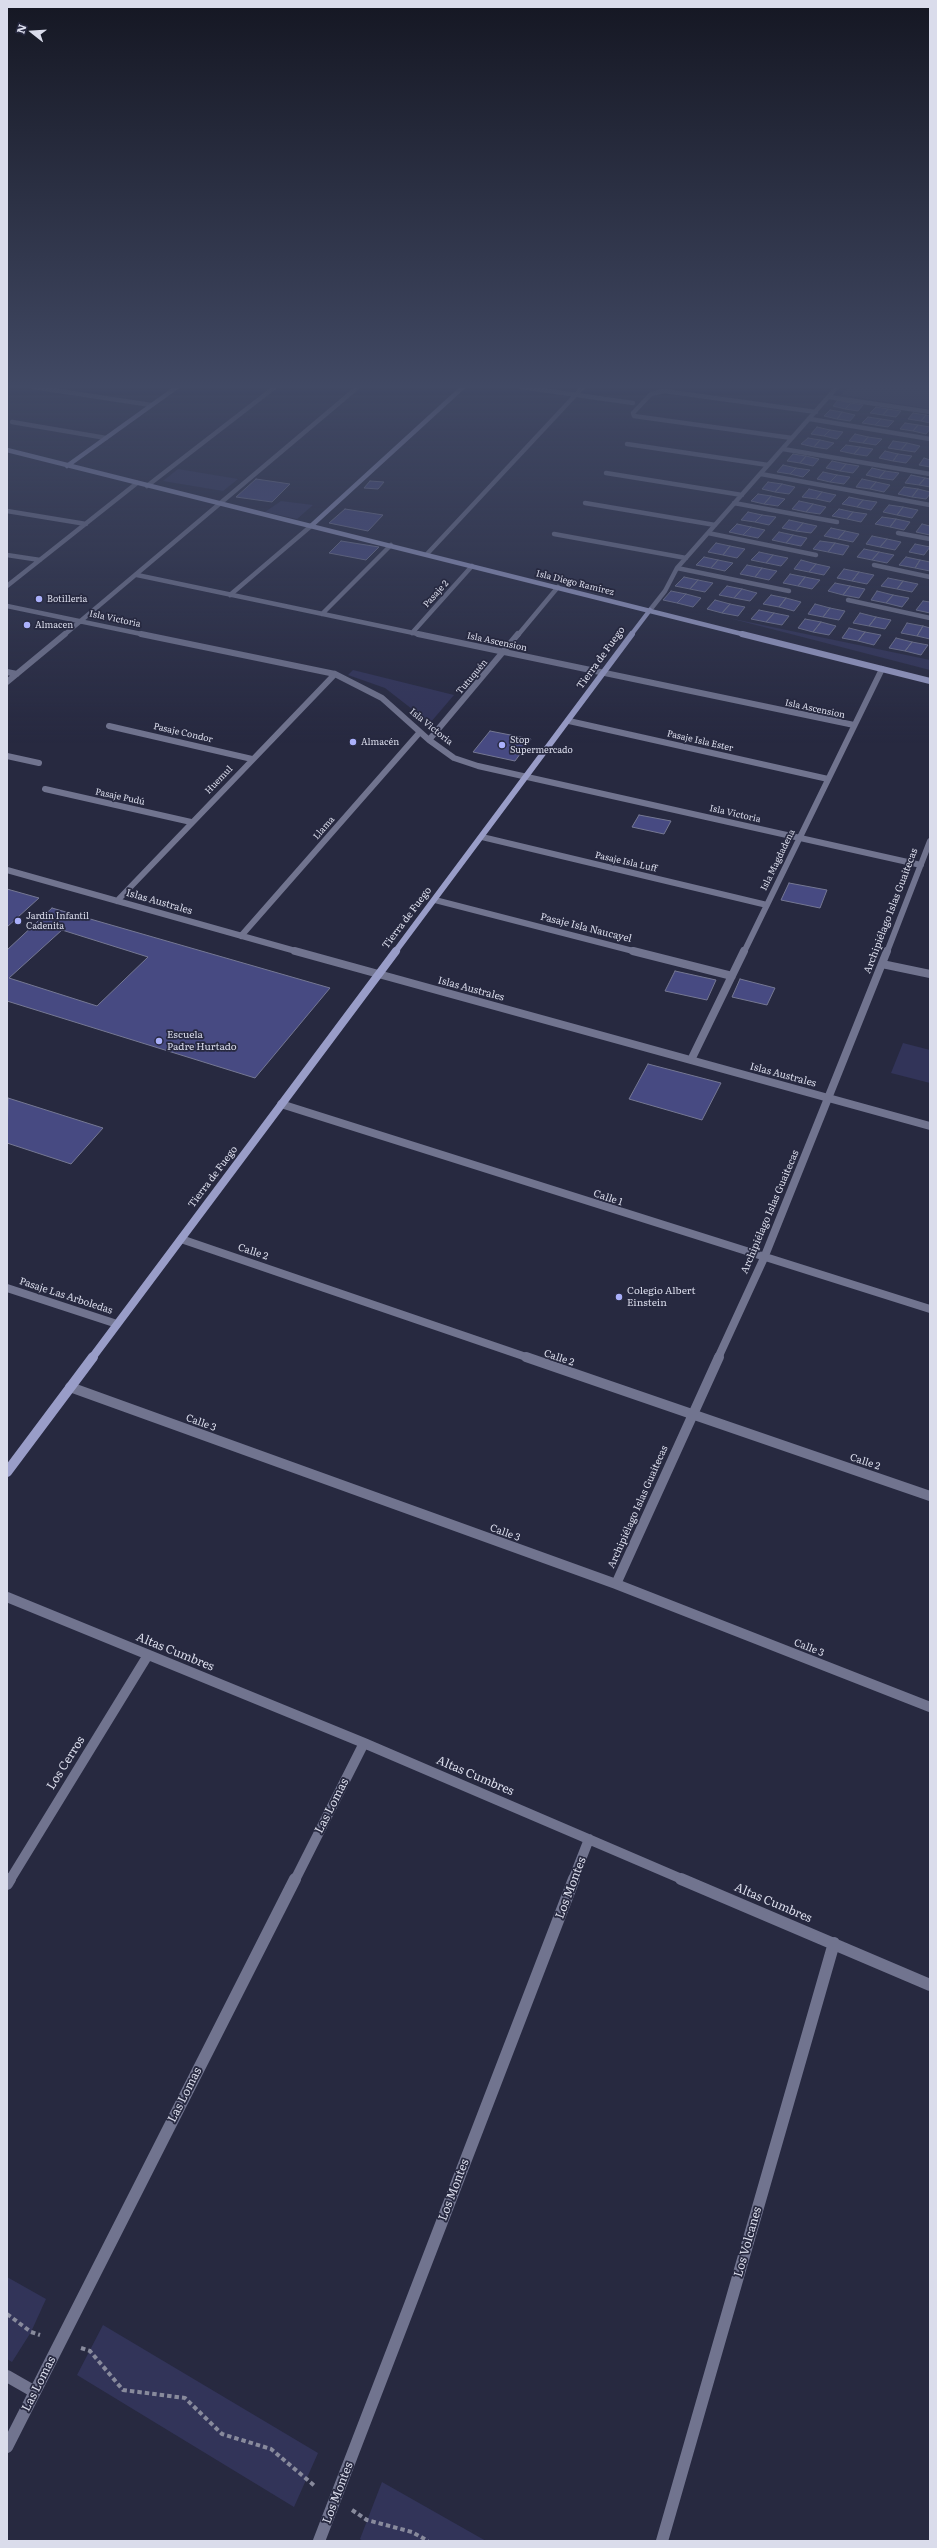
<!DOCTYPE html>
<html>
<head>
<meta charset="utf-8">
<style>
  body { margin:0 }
  #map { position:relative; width:937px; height:2548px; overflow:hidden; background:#272940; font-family:Literata,serif }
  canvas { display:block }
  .frame { position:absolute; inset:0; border:8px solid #dadceb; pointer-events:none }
  .north { position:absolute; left:12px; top:12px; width:40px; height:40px; -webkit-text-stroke:3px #272940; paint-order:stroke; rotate:287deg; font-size:11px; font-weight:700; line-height:16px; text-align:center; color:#dadceb }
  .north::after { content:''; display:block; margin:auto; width:14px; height:18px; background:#dadceb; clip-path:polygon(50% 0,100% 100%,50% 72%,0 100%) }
</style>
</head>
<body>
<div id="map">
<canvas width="937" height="2548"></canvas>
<div class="frame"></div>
<div class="north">N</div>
</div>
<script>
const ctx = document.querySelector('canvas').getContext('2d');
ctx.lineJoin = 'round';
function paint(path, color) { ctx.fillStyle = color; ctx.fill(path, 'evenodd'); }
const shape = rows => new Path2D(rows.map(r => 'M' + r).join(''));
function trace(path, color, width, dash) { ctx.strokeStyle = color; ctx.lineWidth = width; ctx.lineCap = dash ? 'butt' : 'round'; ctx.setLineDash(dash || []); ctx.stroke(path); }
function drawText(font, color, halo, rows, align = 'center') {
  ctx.font = font + ' Literata,serif'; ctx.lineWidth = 3.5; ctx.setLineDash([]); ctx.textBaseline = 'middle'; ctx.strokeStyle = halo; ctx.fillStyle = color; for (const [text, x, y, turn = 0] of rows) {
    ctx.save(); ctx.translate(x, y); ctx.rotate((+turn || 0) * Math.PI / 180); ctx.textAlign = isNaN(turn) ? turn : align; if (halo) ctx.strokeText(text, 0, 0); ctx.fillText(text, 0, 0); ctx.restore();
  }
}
paint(shape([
  [849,387,930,387,930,409,841,395],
  [178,469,238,479,223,491,163,481],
  [281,501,313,505,297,519,265,512],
  [729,618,930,660,930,670],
  [353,670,454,695,430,723,385,688,348,675],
  [903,1043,930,1050,930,1083,891,1073],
  [7,2277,46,2299,31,2332,12,2362,7,2359],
  [103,2325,318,2453,294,2507,77,2375],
  [382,2482,486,2541,363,2541,360,2539]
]), '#323459');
const building = shape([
  [838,400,851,403,845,409,833,406,838,400],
  [851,403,863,405,858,411,845,409,851,403],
  [876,407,888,409,883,415,870,413,876,407],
  [888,409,901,411,896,417,883,415,888,409],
  [830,410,842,412,837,419,824,416,830,410],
  [842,412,855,415,850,421,837,419,842,412],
  [913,413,926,415,921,421,908,419,913,413],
  [926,415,930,416,930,423,921,421,926,415],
  [868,417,881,419,875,425,862,423,868,417],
  [881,419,894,421,888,427,875,425,881,419],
  [905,423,918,425,913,431,900,429,905,423],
  [918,425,930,427,930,429,926,434,913,431,918,425],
  [817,427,830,430,824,436,811,434,817,427],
  [830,430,843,432,837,439,824,436,830,430],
  [855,434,868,437,863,443,849,441,855,434],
  [868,437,882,439,876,445,863,443,868,437],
  [808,438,820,440,814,447,801,444,808,438],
  [820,440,834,443,827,449,814,447,820,440],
  [893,441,907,443,901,450,888,448,893,441],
  [907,443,920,446,915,452,901,450,907,443],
  [846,445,860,447,854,454,840,451,846,445],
  [860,447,873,449,867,456,854,454,860,447],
  [885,451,898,454,893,461,879,458,885,451],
  [793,454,806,456,800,463,787,461,793,454],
  [898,454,912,456,906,463,893,461,898,454],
  [806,456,819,459,813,466,800,463,806,456],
  [924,458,930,460,930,467,919,465,924,458],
  [832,461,846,464,840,471,826,468,832,461],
  [846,464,859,466,853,473,840,471,846,464],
  [783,465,796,468,790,474,777,472,783,465],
  [796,468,810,470,803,477,790,474,796,468],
  [872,468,885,471,879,478,866,475,872,468],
  [885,471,899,473,893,480,879,478,885,471],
  [823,472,837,475,830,482,817,479,823,472],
  [837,475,850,477,844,484,830,482,837,475],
  [911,475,925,478,919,485,905,483,911,475],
  [925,478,930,479,930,487,919,485,925,478],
  [256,479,290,484,272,502,236,497,256,479],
  [862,479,876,482,870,489,856,487,862,479],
  [370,481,384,482,378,489,364,488,370,481],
  [768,482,782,484,775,492,762,489,768,482],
  [876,482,890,485,884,492,870,489,876,482],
  [782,484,795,487,789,494,775,492,782,484],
  [904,487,918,489,912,497,898,494,904,487],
  [809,489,822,492,816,499,802,497,809,489],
  [918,489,930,492,930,494,926,499,912,497,918,489],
  [822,492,836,495,830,502,816,499,822,492],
  [758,494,771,496,764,504,751,501,758,494],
  [771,496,785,499,778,506,764,504,771,496],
  [849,497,863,500,857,507,842,504,849,497],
  [863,500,877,502,871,510,857,507,863,500],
  [799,501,813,504,806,512,792,509,799,501],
  [813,504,826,507,820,514,806,512,813,504],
  [889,505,903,507,897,515,883,512,889,505],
  [903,507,918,510,912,518,897,515,903,507],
  [345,509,383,515,368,531,329,523,345,509],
  [839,509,853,512,847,519,832,516,839,509],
  [748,512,762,515,755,522,741,520,748,512],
  [853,512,867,514,861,522,847,519,853,512],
  [762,515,776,517,769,525,755,522,762,515],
  [882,517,896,519,890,527,875,524,882,517],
  [896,519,910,522,904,530,890,527,896,519],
  [789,520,803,523,796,531,782,528,789,520],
  [803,523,817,526,811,533,796,531,803,523],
  [737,524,751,527,743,535,729,532,737,524],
  [922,524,930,526,930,535,916,532,922,524],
  [751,527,765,530,758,538,743,535,751,527],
  [831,528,845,531,838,539,824,536,831,528],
  [845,531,859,534,853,542,838,539,845,531],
  [779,532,793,535,786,543,772,540,779,532],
  [793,535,807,538,801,546,786,543,793,535],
  [872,536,887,539,880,547,866,544,872,536],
  [887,539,901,542,895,550,880,547,887,539],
  [341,541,379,547,366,560,329,553,341,541],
  [820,541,835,543,828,552,813,549,820,541],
  [716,543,730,546,723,555,708,552,716,543],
  [835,543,849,546,843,555,828,552,835,543],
  [915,544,930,547,924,555,909,552,915,544],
  [730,546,745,549,737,558,723,555,730,546],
  [864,549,879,552,872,560,857,557,864,549],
  [759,552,773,555,766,563,751,560,759,552],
  [879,552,894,555,887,563,872,560,879,552],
  [773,555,788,558,781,566,766,563,773,555],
  [704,557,718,560,711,568,696,565,704,557],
  [906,557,920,560,915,568,899,565,906,557],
  [718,560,733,563,725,571,711,568,718,560],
  [801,560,816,564,809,572,794,569,801,560],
  [920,560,930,562,930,571,915,568,920,560],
  [816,564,830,567,824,575,809,572,816,564],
  [747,565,762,568,755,577,740,574,747,565],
  [762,568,777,571,769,580,755,577,762,568],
  [844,569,859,572,852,581,837,578,844,569],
  [859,572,874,575,867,584,852,581,859,572],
  [790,574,805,577,798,586,783,583,790,574],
  [684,577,698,580,690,589,675,586,684,577],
  [805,577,820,580,812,589,798,586,805,577],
  [888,578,903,581,897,589,881,586,888,578],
  [698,580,713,583,705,592,690,589,698,580],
  [903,581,918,584,912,592,897,589,903,581],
  [835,583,850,586,843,595,828,591,835,583],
  [727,586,742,589,734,598,719,595,727,586],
  [850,586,865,589,859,598,843,595,850,586],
  [742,589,757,593,750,601,734,598,742,589],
  [671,591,686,594,677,603,663,600,671,591],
  [877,591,893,595,886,603,871,600,877,591],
  [686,594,701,598,693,607,677,603,686,594],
  [771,595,786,598,779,607,763,604,771,595],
  [893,595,909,598,902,607,886,603,893,595],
  [786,598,801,602,794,611,779,607,786,598],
  [715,600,730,604,722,613,707,609,715,600],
  [923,601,930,602,930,613,916,610,923,601],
  [730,604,745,607,738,616,722,613,730,604],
  [815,604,830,608,823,617,808,614,815,604],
  [830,608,845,611,839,620,823,617,830,608],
  [759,610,774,613,766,622,751,619,759,610],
  [774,613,789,616,782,625,766,622,774,613],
  [860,613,876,617,869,626,853,623,860,613],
  [876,617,891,620,885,629,869,626,876,617],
  [805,619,821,622,813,632,798,628,805,619],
  [821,622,836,626,829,635,813,632,821,622],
  [907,623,923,626,917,636,901,633,907,623],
  [923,626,930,628,930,639,917,636,923,626],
  [849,628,865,632,858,641,842,638,849,628],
  [865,632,881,635,874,645,858,641,865,632],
  [896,638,912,642,905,651,889,648,896,638],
  [912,642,928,645,921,655,905,651,912,642],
  [490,731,531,739,515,761,473,752,490,731],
  [639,815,671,821,664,834,632,827,639,815],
  [789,883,827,890,820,908,781,900,789,883],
  [7,889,39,898,7,927,7,889],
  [52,908,330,988,255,1078,7,1001,7,950,52,908],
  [62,930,148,957,97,1006,9,978,62,930],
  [675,971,716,980,707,1000,665,991,675,971],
  [740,979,775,988,767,1005,732,997,740,979],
  [648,1064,721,1083,702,1120,629,1099,648,1064],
  [8,1098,103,1128,71,1164,7,1143,8,1098]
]);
paint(building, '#474a82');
trace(building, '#757893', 1);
trace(shape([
  [7,2314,31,2332,40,2335],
  [81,2348,90,2351,123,2390,185,2398,222,2434,271,2449,316,2487],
  [352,2510,367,2520,412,2532,428,2541]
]), '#888a9c', 4, [4.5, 3]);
trace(shape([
  [33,387,151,405],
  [521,387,633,403],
  [829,397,930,412],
  [810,419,930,439],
  [12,422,106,438],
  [792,438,634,416,633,413,651,394,664,391,816,412],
  [627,444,768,465],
  [783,449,930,474],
  [606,473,742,495],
  [761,474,930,505],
  [147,486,275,387],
  [585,503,715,525],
  [734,503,837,522],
  [7,511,86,524],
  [708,533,816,555],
  [898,533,930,539],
  [554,534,686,558],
  [427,554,583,387],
  [7,555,40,560],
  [874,565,930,577],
  [677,568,789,591],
  [137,575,423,635],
  [7,586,137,483],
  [230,595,311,526],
  [848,600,930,618],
  [7,606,146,635],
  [650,610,665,591,677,568,837,387],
  [322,614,391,545],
  [412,633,472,566],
  [64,635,358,387],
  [518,635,558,587]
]), '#71748f', 4.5);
trace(shape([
  [141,634,335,674,382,698,429,740,454,758,478,766,921,865],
  [418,634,854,725],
  [7,672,17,674],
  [7,682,65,634],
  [569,721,828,779],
  [109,726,252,759],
  [429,740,518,634],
  [7,756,39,763],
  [45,789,191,822],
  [482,837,767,905],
  [7,870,299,952],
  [435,900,637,952],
  [117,901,335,674],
  [241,936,420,732],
  [744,952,882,669],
  [887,952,930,841]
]), '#71748f', 6);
trace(shape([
  [295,951,930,1126],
  [633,951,732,976],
  [882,964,930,974],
  [691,1060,744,951],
  [281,1104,930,1309],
  [181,1239,529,1358],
  [7,1288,117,1324],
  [718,1358,764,1258,887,951]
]), '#71748f', 8);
trace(shape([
  [526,1357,930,1496],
  [70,1387,616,1584,930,1707],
  [616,1584,719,1357],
  [7,1597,364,1743,684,1880],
  [10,1880,148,1655],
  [295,1880,364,1743],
  [573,1880,589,1839]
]), '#71748f', 10);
trace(shape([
  [681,1879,930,1985],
  [7,1884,10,1879],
  [7,2376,35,2392],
  [7,2447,295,1879],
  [319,2541,574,1879],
  [662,2541,834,1943]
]), '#71748f', 12);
trace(shape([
  [7,450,746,635],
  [67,466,177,387],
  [311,526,463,387],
  [631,635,650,610]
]), '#999dc8', 4.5);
trace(shape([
  [742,634,930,681],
  [395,952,632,634]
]), '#999dc8', 6);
trace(shape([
  [92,1358,396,951]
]), '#999dc8', 8);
trace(shape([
  [7,1472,93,1357]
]), '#999dc8', 10);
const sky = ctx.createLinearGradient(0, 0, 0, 744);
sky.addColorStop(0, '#151723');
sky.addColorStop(0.52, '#414964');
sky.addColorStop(1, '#41496400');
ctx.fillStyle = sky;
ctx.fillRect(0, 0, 937, 744);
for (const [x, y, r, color] of [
  [39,599,4,"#aab0fb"],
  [27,625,4,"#aab0fb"],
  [353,742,4,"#aab0fb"],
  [502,745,4,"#aab0fb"],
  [18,921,4,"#aab0fb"],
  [159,1041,4,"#aab0fb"],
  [619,1297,4,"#aab0fb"]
]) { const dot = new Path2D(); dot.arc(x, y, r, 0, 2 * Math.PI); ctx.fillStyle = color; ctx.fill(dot); trace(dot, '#272940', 1.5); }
drawText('9px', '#dadceb', '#272940', [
  ["Isla Diego Ramírez",575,583,14],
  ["Pasaje 2",436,594,-48],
  ["Isla Victoria",115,619,12],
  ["Isla Ascension",497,642,12],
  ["Tutuquén",472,677,-50],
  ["Isla Ascension",815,709,12],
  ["Isla Victoria",431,727,39],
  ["Pasaje Condor",183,733,13],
  ["Pasaje Isla Ester",700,741,13],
  ["Huemul",219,780,-46],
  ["Pasaje Pudú",120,797,12],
  ["Isla Victoria",735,814,13],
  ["Llama",324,828,-49],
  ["Isla Magdadena",778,860,-64],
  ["Pasaje Isla Luff",626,862,13]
]);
drawText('9px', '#dadceb', '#272940', [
  ["Botillería",47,599],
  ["Almacen",35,625],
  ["Stop",510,740],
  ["Supermercado",510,750],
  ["Almacén",361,742],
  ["Jardin Infantil",26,916],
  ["Cadenita",26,926]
], 'left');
drawText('10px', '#dadceb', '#272940', [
  ["Tierra de Fuego",601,658,-54],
  ["Islas Australes",159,902,16],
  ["Archipiélago Islas Guaitecas",891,911,-69],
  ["Tierra de Fuego",407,918,-53],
  ["Pasaje Isla Naucayel",586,928,14],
  ["Islas Australes",471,989,15],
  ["Islas Australes",783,1075,15],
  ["Tierra de Fuego",213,1177,-53],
  ["Calle 1",608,1198,18],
  ["Archipiélago Islas Guaitecas",770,1212,-67],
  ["Calle 2",253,1252,19],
  ["Pasaje Las Arboledas",66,1296,18],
  ["Calle 2",559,1358,19],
  ["Calle 3",201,1423,20],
  ["Calle 2",865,1462,19],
  ["Archipiélago Islas Guaitecas",638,1507,-66],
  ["Calle 3",505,1533,20],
  ["Calle 3",809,1648,21]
]);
drawText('10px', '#dadceb', '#272940', [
  ["Escuela",167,1035],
  ["Padre Hurtado",167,1047],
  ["Colegio Albert",627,1291],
  ["Einstein",627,1303]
], 'left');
drawText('12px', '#dadceb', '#272940', [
  ["Altas Cumbres",175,1652,22],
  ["Los Cerros",66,1763,-58],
  ["Altas Cumbres",475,1776,23],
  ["Las Lomas",332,1806,-63],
  ["Los Montes",571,1888,-69],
  ["Altas Cumbres",773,1903,23],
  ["Las Lomas",185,2095,-63],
  ["Los Montes",454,2190,-69],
  ["Los Volcanes",748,2242,-74],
  ["Las Lomas",39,2384,-63],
  ["Los Montes",338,2493,-69]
]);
</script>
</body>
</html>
